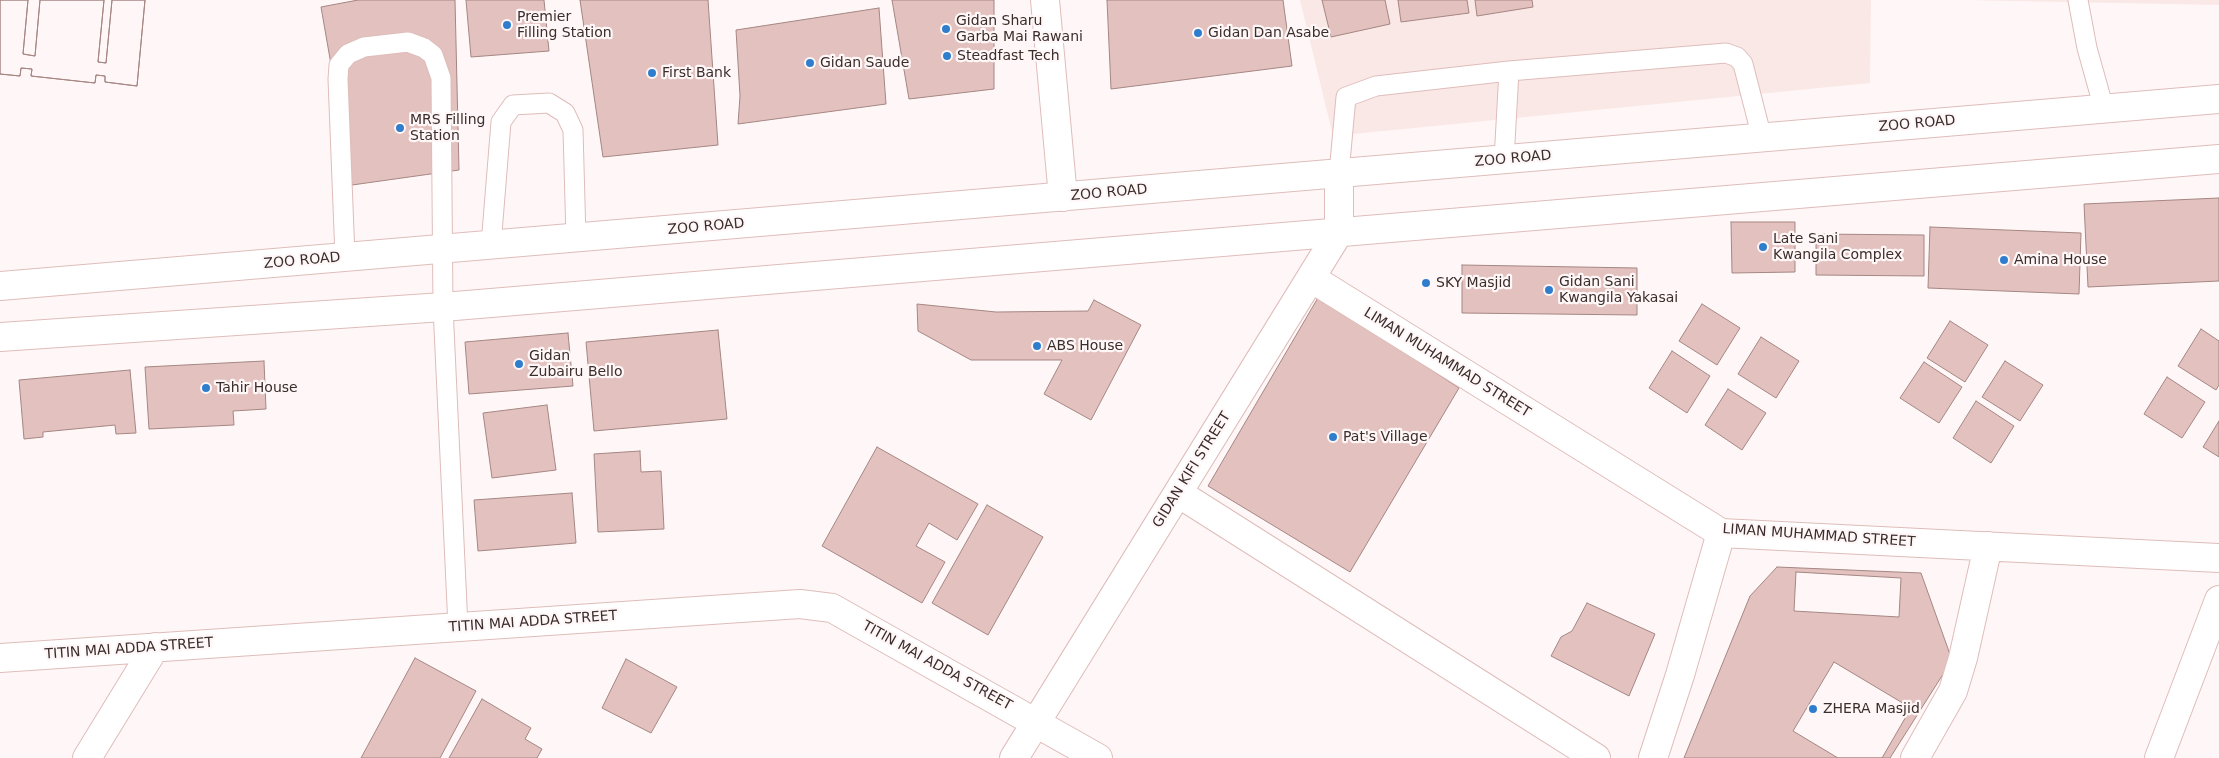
<!DOCTYPE html>
<html>
<head>
<meta charset="utf-8">
<style>
  body { margin:0 }
  canvas { display:block; background:#fff7f7 }
</style>
</head>
<body>
<canvas width="2219" height="758"></canvas>
<script>
const ctx = document.querySelector('canvas').getContext('2d');
ctx.lineJoin = 'round';
function paint(path, color) { ctx.fillStyle = color; ctx.fill(path, 'evenodd'); }
const shape = rows => new Path2D(rows.map(r => 'M' + r).join(''));
function trace(path, color, width, dash) { ctx.strokeStyle = color; ctx.lineWidth = width; ctx.lineCap = dash ? 'butt' : 'round'; ctx.setLineDash(dash || []); ctx.stroke(path); }
function drawText(font, color, halo, rows, align = 'center') {
  ctx.font = font + ' "DejaVu Sans",sans-serif'; ctx.lineWidth = 4.5; ctx.setLineDash([]); ctx.textBaseline = 'middle'; ctx.strokeStyle = halo; ctx.fillStyle = color; for (const [text, x, y, turn = 0] of rows) {
    ctx.save(); ctx.translate(x, y); ctx.rotate((+turn || 0) * Math.PI / 180); ctx.textAlign = isNaN(turn) ? turn : align; if (halo) ctx.strokeText(text, 0, 0); ctx.fillText(text, 0, 0); ctx.restore();
  }
}
paint(shape([
  [1300,0,1871,0,1870,83,1333,136],
  [1964,0,2219,0,2219,5]
]), '#fae8e6');
const building = shape([
  [0,0,28,0,23,54,35,56,40,0,104,0,98,62,106,63,112,0,145,0,137,86,105,82,105,76,96,75,95,83,31,76,32,69,21,68,20,76,0,74,0,0],
  [0,0,28,0,23,54,35,56,40,0,104,0,98,62,106,63,112,0,145,0,137,86,105,82,105,76,96,75,95,83,31,76,32,69,21,68,20,76,0,74,0,0],
  [358,0,455,0,459,170,352,185,321,7,358,0],
  [466,0,544,0,549,51,471,57,466,0],
  [580,0,708,0,718,145,603,157,580,0],
  [892,0,994,0,994,89,909,99,892,0],
  [1107,0,1283,0,1292,66,1111,89,1107,0],
  [1322,0,1385,0,1390,24,1331,37,1322,0],
  [1398,0,1467,0,1469,13,1401,22,1398,0],
  [1475,0,1532,0,1533,7,1477,16,1475,0],
  [879,8,886,104,738,124,740,96,736,30,879,8],
  [2219,198,2219,281,2088,287,2084,204,2219,198],
  [1731,222,1795,222,1795,272,1732,273,1731,222],
  [1930,227,2081,233,2079,294,1928,288,1930,227],
  [1816,234,1924,235,1924,276,1816,275,1816,234],
  [1462,265,1637,268,1637,315,1462,313,1462,265],
  [1319,296,1459,388,1350,572,1208,486,1319,296],
  [1094,300,1141,325,1091,420,1044,394,1062,360,971,360,918,331,917,304,996,312,1088,311,1094,300],
  [1702,304,1740,328,1717,365,1679,341,1702,304],
  [1950,321,1988,345,1965,382,1927,358,1950,321],
  [2201,329,2219,341,2219,385,2216,390,2178,366,2201,329],
  [718,330,727,419,594,431,586,342,718,330],
  [568,333,573,386,469,394,465,342,568,333],
  [1761,337,1799,361,1776,398,1738,374,1761,337],
  [1672,351,1710,376,1687,413,1649,388,1672,351],
  [264,361,266,409,233,411,234,425,149,429,145,367,264,361],
  [2005,361,2043,385,2020,421,1982,397,2005,361],
  [1924,362,1962,387,1939,423,1900,398,1924,362],
  [130,370,136,433,116,434,115,425,43,432,43,437,24,439,19,380,130,370],
  [2167,377,2205,402,2182,438,2144,414,2167,377],
  [1728,389,1766,413,1742,450,1705,425,1728,389],
  [1976,401,2014,426,1991,463,1953,438,1976,401],
  [547,405,556,470,492,478,483,413,547,405],
  [2219,421,2219,457,2203,447,2219,421],
  [877,447,978,504,957,540,929,523,916,546,945,562,922,603,822,546,877,447],
  [640,451,641,472,661,471,664,529,598,532,594,454,640,451],
  [572,493,576,543,478,551,474,500,572,493],
  [987,505,1043,537,988,635,932,603,987,505],
  [1777,567,1921,573,1952,660,1890,758,1684,758,1750,596,1777,567],
  [1796,572,1901,578,1899,617,1794,611,1796,572],
  [1587,603,1655,634,1629,696,1551,656,1561,637,1572,631,1587,603],
  [415,658,476,691,440,758,361,758,415,658],
  [626,659,677,687,651,733,602,708,626,659],
  [1834,662,1911,708,1882,758,1838,758,1793,731,1834,662],
  [482,699,531,728,525,739,542,749,537,758,449,758,482,699]
]);
paint(building, '#e2c1be');
trace(building, '#a58683', 1);
const service = shape([
  [2078,0,2087,48,2104,109],
  [1504,160,1509,71],
  [1339,173,1346,97,1376,86,1509,71,1726,53,1737,57,1743,64,1762,138],
  [491,245,501,122,513,105,549,103,565,113,573,130,576,238],
  [345,257,338,79,339,65,348,54,364,47,408,42,424,48,433,55,441,78,443,307,458,627]
]);
const minor = shape([
  [1311,278,1721,533,2219,558],
  [1178,493,1596,758],
  [0,658,800,604,832,608,1098,758],
  [87,758,155,647],
  [1014,758,1339,232,1339,173],
  [1653,758,1680,675,1721,533],
  [1915,758,1953,691,1963,658,1988,546],
  [2159,758,2219,600]
]);
const tertiary = shape([
  [1045,0,1063,197]
]);
const secondary = shape([
  [0,286,2219,99],
  [0,337,443,307,2219,159]
]);
trace(service, '#debdba', 21);
trace(minor, '#debdba', 30);
trace(tertiary, '#debdba', 30);
trace(secondary, '#debdba', 30);
trace(service, '#fff', 19);
trace(minor, '#fff', 28);
trace(tertiary, '#fff', 28);
trace(secondary, '#fff', 28);
for (const [x, y, r, color] of [
  [507,25,5,"#2f7ecd"],
  [946,29,5,"#2f7ecd"],
  [1198,33,5,"#2f7ecd"],
  [947,56,5,"#2f7ecd"],
  [810,63,5,"#2f7ecd"],
  [652,73,5,"#2f7ecd"],
  [400,128,5,"#2f7ecd"],
  [1763,247,5,"#2f7ecd"],
  [2004,260,5,"#2f7ecd"],
  [1426,283,5,"#2f7ecd"],
  [1549,290,5,"#2f7ecd"],
  [1037,346,5,"#2f7ecd"],
  [519,364,5,"#2f7ecd"],
  [206,388,5,"#2f7ecd"],
  [1333,437,5,"#2f7ecd"],
  [1813,709,5,"#2f7ecd"]
]) { const dot = new Path2D(); dot.arc(x, y, r, 0, 2 * Math.PI); ctx.fillStyle = color; ctx.fill(dot); trace(dot, '#fff7f7', 2); }
drawText('14px', '#3a2d2c', '#fff7f7', [
  ["Premier",517,17],
  ["Filling Station",517,33],
  ["Gidan Sharu",956,21],
  ["Garba Mai Rawani",956,37],
  ["Gidan Dan Asabe",1208,33],
  ["Steadfast Tech",957,56],
  ["Gidan Saude",820,63],
  ["First Bank",662,73],
  ["MRS Filling",410,120],
  ["Station",410,136],
  ["Late Sani",1773,239],
  ["Kwangila Complex",1773,255],
  ["Amina House",2014,260],
  ["Gidan Sani",1559,282],
  ["Kwangila Yakasai",1559,298],
  ["SKY Masjid",1436,283],
  ["ABS House",1047,346],
  ["Gidan",529,356],
  ["Zubairu Bello",529,372],
  ["Tahir House",216,388],
  ["Pat's Village",1343,437],
  ["ZHERA Masjid",1823,709]
], 'left');
drawText('14px', '#3a2d2c', '#fff7f7', [
  ["ZOO ROAD",1917,124,-5],
  ["ZOO ROAD",1513,159,-5],
  ["ZOO ROAD",1109,193,-5],
  ["ZOO ROAD",706,227,-5],
  ["ZOO ROAD",302,261,-5],
  ["LIMAN MUHAMMAD STREET",1447,363,32],
  ["GIDAN KIFI STREET",1192,470,-58],
  ["LIMAN MUHAMMAD STREET",1819,536,4],
  ["TITIN MAI ADDA STREET",533,622,-4],
  ["TITIN MAI ADDA STREET",129,649,-4],
  ["TITIN MAI ADDA STREET",937,666,29]
]);
</script>
</body>
</html>
